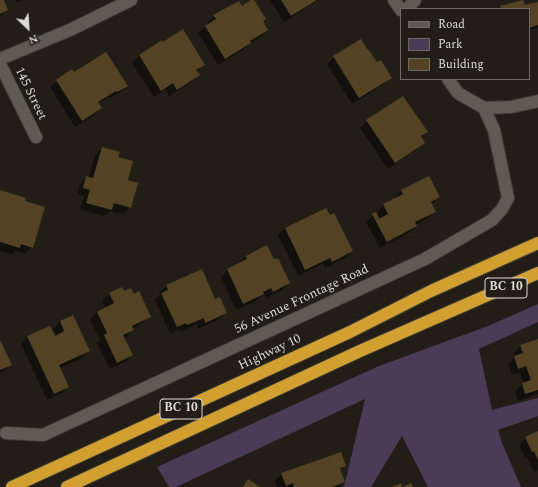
<!DOCTYPE html>
<html>
<head>
<meta charset="utf-8">
<style>
  body { margin:0 }
  #map { position:relative; width:538px; height:487px; overflow:hidden; background:#221e17; font-family:Spectral,serif }
  canvas { display:block }
  .legend { position:absolute; left:400px; top:8px; width:130px; height:72px; box-sizing:border-box; background:#221e17; border:1px solid #6d6a64; margin:0; padding:5px 7px; list-style:none; font-size:12px; color:#dedcd8 }
  .legend li { display:flex; align-items:center; gap:8px; height:20px }
  .legend b { width:20px; border:1px solid #6d6a64 }
  .north { position:absolute; left:8px; top:8px; width:40px; height:40px; -webkit-text-stroke:3px #221e17; paint-order:stroke; rotate:155deg; font-size:11px; font-weight:700; line-height:16px; text-align:center; color:#dedcd8 }
  .north::after { content:''; display:block; margin:auto; width:14px; height:18px; background:#dedcd8; clip-path:polygon(50% 0,100% 100%,50% 72%,0 100%) }
</style>
</head>
<body>
<div id="map">
<canvas width="538" height="487"></canvas>
<ul class="legend">
<li><b style="height:5px;background:#5f5b53"></b>Road</li>
<li><b style="height:11px;background:#4b3b57"></b>Park</li>
<li><b style="height:11px;background:#534324"></b>Building</li>
</ul>
<div class="north">N</div>
</div>
<script>
const ctx = document.querySelector('canvas').getContext('2d');
ctx.lineJoin = 'round';
function paint(path, color) { ctx.fillStyle = color; ctx.fill(path, 'evenodd'); }
const shape = rows => new Path2D(rows.map(r => 'M' + r).join(''));
function trace(path, color, width, dash) { ctx.strokeStyle = color; ctx.lineWidth = width; ctx.lineCap = dash ? 'butt' : 'round'; ctx.setLineDash(dash || []); ctx.stroke(path); }
function drawText(font, color, halo, rows, align = 'center') {
  ctx.font = font + ' Spectral,serif'; ctx.lineWidth = 3; ctx.setLineDash([]); ctx.textBaseline = 'middle'; ctx.strokeStyle = halo; ctx.fillStyle = color; for (const [text, x, y, turn = 0] of rows) {
    ctx.save(); ctx.translate(x, y); ctx.rotate((+turn || 0) * Math.PI / 180); ctx.textAlign = isNaN(turn) ? turn : align; if (halo) ctx.strokeText(text, 0, 0); ctx.fillText(text, 0, 0); ctx.restore();
  }
}
paint(shape([
  [538,304,538,322,479,349,492,410,538,398,538,416,498,430,502,443,521,487,428,487,402,436,371,487,344,487,365,399,176,487,169,487,157,467,379,366,488,326]
]), '#4b3b57');
paint(shape([
  [0,0,2,0,7,10,0,17],
  [16,0,22,0,17,2],
  [270,0,319,0,284,22],
  [538,3,538,28,529,30,529,9,498,9,501,7,524,6],
  [241,7,262,22,267,30,260,37,250,43,243,50,218,65,198,33,208,25,207,23,214,16],
  [162,42,204,65,196,72,198,75,192,82,169,96,166,89,154,97,132,63,139,56],
  [334,57,376,64,391,77,384,84,352,104,327,64],
  [74,74,126,86,119,93,110,98,109,97,98,104,101,108,94,115,75,127,50,87,57,81],
  [367,121,427,132,421,138,424,142,417,149,388,169,360,128],
  [102,148,117,158,127,181,130,207,123,214,110,211,105,216,80,210,84,196,77,194,80,184,86,177,89,178,95,155],
  [429,177,439,197,431,204,435,212,428,218,415,225,416,226,409,233,380,248,366,222,373,215,378,220,380,219,377,212,384,205,395,199,394,198,401,191],
  [0,191,32,247,25,254,16,251,12,254,0,251],
  [285,228,352,251,345,258,325,268,323,264,298,276,278,235],
  [246,256,274,261,289,283,282,290,266,298,264,294,261,296,256,301,236,310,221,277,227,270,239,263],
  [201,270,215,300,226,313,219,319,198,329,197,324,180,332,179,329,170,333,155,300,160,295,159,293,166,286],
  [121,288,123,293,134,295,150,316,143,323,132,329,133,330,126,337,123,338,132,355,125,362,110,369,97,343,100,340,90,319,97,312,106,308,102,301,109,294],
  [73,316,88,351,82,358,59,368,68,387,61,393,47,400,21,344,27,337,50,327,55,337,57,336,53,329,60,322],
  [538,340,538,394,518,401,515,391,523,383,520,373,511,375,508,364,515,357,514,353,521,346],
  [0,342,10,364,4,371,0,373],
  [538,432,538,470,534,472,527,457,525,458,519,445,526,438],
  [345,465,340,470,344,482,339,487,277,487,275,481,282,474]
]), '#0007');
paint(shape([
  [0,0,4,0,8,10,0,14],
  [251,0,254,0,266,19,263,21,268,30,250,41,251,43,225,59,205,26,216,19,213,15,239,1,242,6],
  [281,0,317,0,291,16],
  [523,0,525,5,538,2,538,25,529,28,529,9,501,9,500,6],
  [183,29,205,65,196,70,200,75,177,90,173,83,161,91,139,55,162,40,163,42],
  [361,39,367,49,368,49,377,62,381,60,392,78,359,98,333,56],
  [106,52,128,86,117,92,116,91,98,102,102,108,82,121,56,80,72,69,74,72],
  [403,96,428,132,421,136,425,143,395,163,366,120],
  [102,147,120,152,118,157,133,161,128,180,138,183,131,208,114,203,112,210,86,203,90,190,83,188,86,176,93,178],
  [429,176,440,197,431,202,436,212,415,222,417,226,387,242,372,214,376,212,379,219,388,214,383,204,403,194,401,190],
  [0,190,26,198,25,201,45,207,33,248,21,244,20,248,0,242],
  [326,208,330,215,334,213,353,251,332,262,330,258,305,270,285,228],
  [267,245,274,259,278,258,290,283,273,292,271,288,263,292,264,294,243,304,227,269,247,259,246,256],
  [202,269,215,299,220,297,227,313,205,323,204,318,187,325,186,323,177,327,161,293,168,290,166,285],
  [122,287,124,291,131,288,134,294,139,291,151,317,132,326,134,330,123,335,133,355,117,363,104,335,107,333,97,312,114,303,109,293],
  [73,315,90,351,59,365,69,387,54,394,27,336,50,326,55,336,64,331,60,321],
  [538,339,538,390,525,394,522,383,531,380,526,366,518,369,514,356,523,353,520,345],
  [0,340,12,365,0,370],
  [538,431,538,460,534,451,532,452,525,437],
  [341,452,346,466,340,468,345,482,332,487,294,487,293,483,286,486,281,473],
  [248,479,260,487,243,487],
  [401,483,402,487,411,483,413,487,392,487]
]), '#534324');
const minor = shape([
  [394,0,401,10],
  [407,9,415,0],
  [0,59,70,30,131,0],
  [0,64,36,137],
  [448,79,458,93,484,108],
  [484,108,511,107,538,101],
  [6,433,43,435,425,259,492,220,502,209,508,198,494,130,484,108]
]);
const highway = shape([
  [12,487,350,332,431,291,538,243],
  [67,487,360,351,538,273]
]);
trace(minor, '#3e3b37', 14);
trace(highway, '#3e3b37', 14);
trace(minor, '#5f5b53', 12);
trace(highway, '#d1a030', 12);
for (const [x, y, w] of [
  [506,288,42],
  [181,409,42]
]) { const box = new Path2D(); box.roundRect(x - w / 2, y - 10, w, 20, 3); ctx.fillStyle = '#221e17'; ctx.fill(box); trace(box, '#dedcd8', 1); }
drawText('bold 12px', '#dedcd8', null, [
  ["BC 10",506,288],
  ["BC 10",181,409]
]);
drawText('13px', '#dedcd8', '#221e17', [
  ["145 Street",30,94,64],
  ["56 Avenue Frontage Road",302,300,-25],
  ["Highway 10",270,353,-25]
]);
</script>
</body>
</html>
